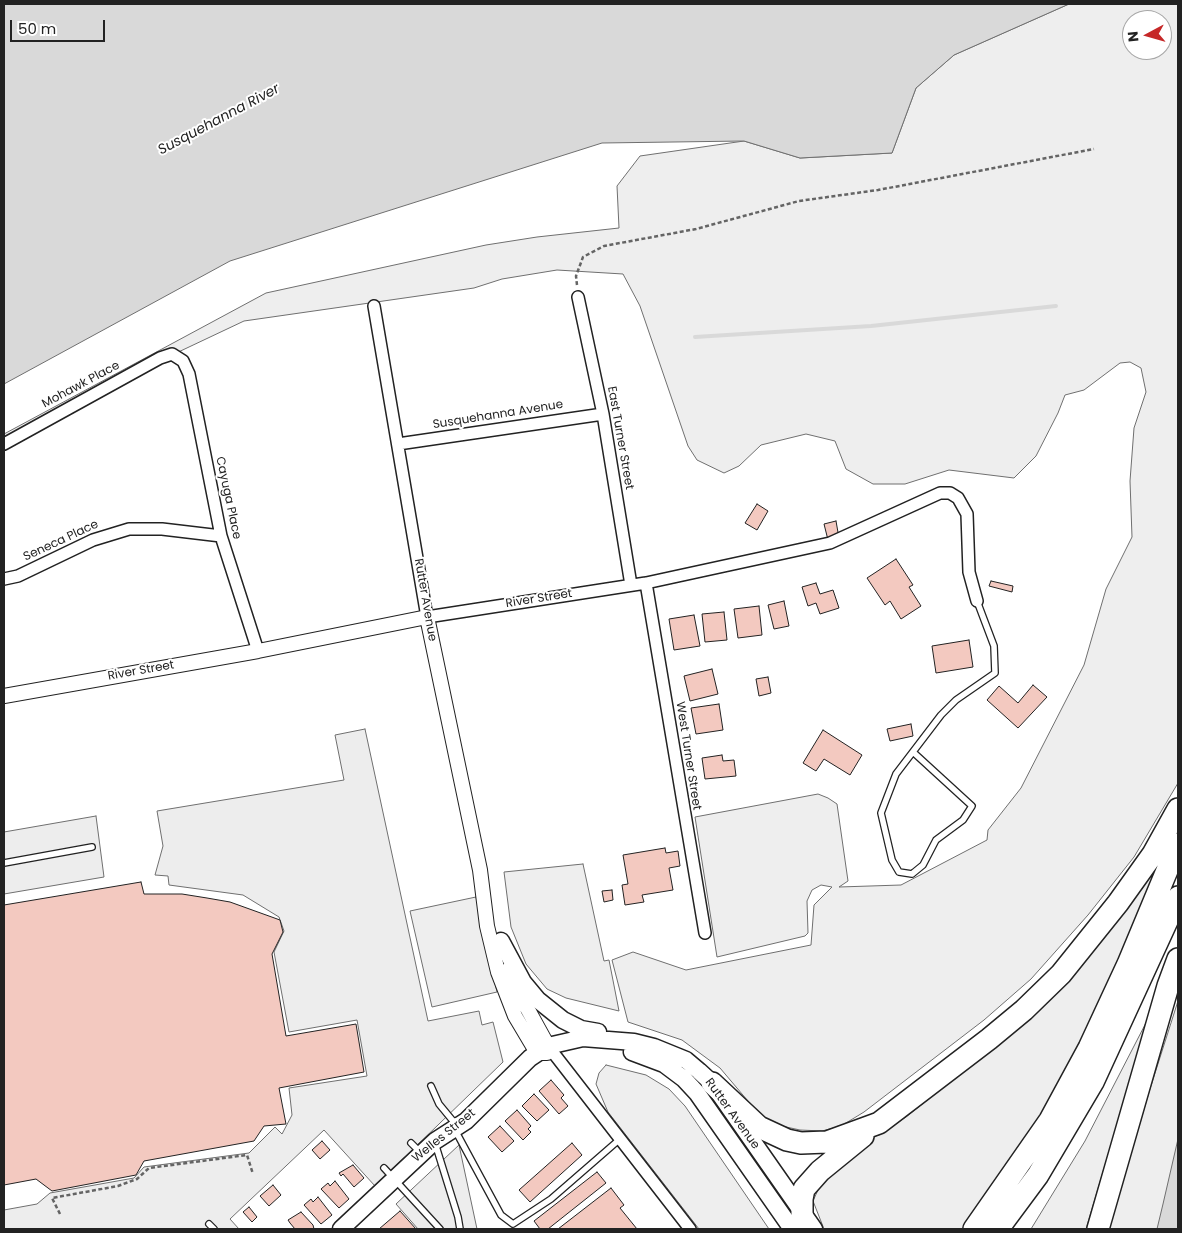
<!DOCTYPE html>
<html>
<head>
<meta charset="utf-8">
<style>
  body { margin:0 }
  #map { position:relative; width:1182px; height:1233px; overflow:hidden; background:#fff; font-family:Poppins,sans-serif }
  canvas { display:block }
  .frame { position:absolute; inset:0; border:5px solid #222; pointer-events:none }
  .north { position:absolute; left:1122px; top:10px; width:50px; height:50px; box-sizing:border-box; background:#fff; border:1px solid #a7a7a7; border-radius:50%; rotate:264deg; font-size:14px; font-weight:700; line-height:20px; text-align:center; color:#222 }
  .north::after { content:''; display:block; margin:auto; width:18px; height:22px; background:#c62828; clip-path:polygon(50% 0,100% 100%,50% 72%,0 100%) }
  .scale { position:absolute; left:10px; top:20px; width:95px; height:22px; box-sizing:border-box; border:2px solid #222; border-top:0; padding-left:6px; font-size:15px; line-height:18px; white-space:nowrap; color:#222; -webkit-text-stroke:4px #fff; paint-order:stroke }
</style>
</head>
<body>
<div id="map">
<canvas width="1182" height="1233"></canvas>
<div class="frame"></div>
<div class="north">N</div>
<div class="scale">50 m</div>
</div>
<script>
const ctx = document.querySelector('canvas').getContext('2d');
ctx.lineJoin = 'round';
function paint(path, color) { ctx.fillStyle = color; ctx.fill(path, 'evenodd'); }
const shape = rows => new Path2D(rows.map(r => 'M' + r).join(''));
function trace(path, color, width, dash) { ctx.strokeStyle = color; ctx.lineWidth = width; ctx.lineCap = dash ? 'butt' : 'round'; ctx.setLineDash(dash || []); ctx.stroke(path); }
function drawText(font, color, halo, rows, align = 'center') {
  ctx.font = font + ' Poppins,sans-serif'; ctx.lineWidth = 4; ctx.setLineDash([]); ctx.textBaseline = 'middle'; ctx.strokeStyle = halo; ctx.fillStyle = color; for (const [text, x, y, turn = 0] of rows) {
    ctx.save(); ctx.translate(x, y); ctx.rotate((+turn || 0) * Math.PI / 180); ctx.textAlign = isNaN(turn) ? turn : align; if (halo) ctx.strokeText(text, 0, 0); ctx.fillText(text, 0, 0); ctx.restore();
  }
}
const green = shape([
  [1069,4,1178,4,1178,783,1134,857,1088,915,1031,979,984,1020,864,1112,841,1126,822,1131,800,1130,777,1125,759,1114,720,1068,682,1040,628,1022,612,960,633,952,686,970,811,945,814,905,832,887,821,885,812,890,807,901,808,933,805,936,717,957,695,817,818,794,828,798,837,804,848,881,839,887,901,885,987,840,988,830,1021,788,1084,665,1106,589,1132,537,1130,481,1134,428,1146,392,1141,368,1130,362,1120,363,1084,390,1065,395,1058,413,1036,456,1014,478,949,470,905,484,873,484,846,469,835,441,806,434,761,445,739,466,724,473,697,460,688,446,640,306,623,274,557,270,502,279,474,288,244,321,153,364,4,442,4,434,266,293,486,245,537,237,619,228,617,186,640,156,744,141,800,158,892,153,916,88,954,55,1069,4],
  [1132,20,1162,20,1162,50,1132,50,1132,20],
  [1160,856,1133,935,1084,1041,1034,1132,966,1229,824,1229,813,1201,822,1181,868,1138,879,1135,906,1117,1021,1025,1160,856],
  [583,864,604,961,609,960,619,1011,566,998,547,989,526,964,511,927,504,872,583,864],
  [476,897,497,992,432,1007,410,911,476,897],
  [1178,1001,1178,1229,1109,1229,1149,1092,1178,1001],
  [1149,1017,1086,1229,1031,1229,1085,1141,1149,1017],
  [606,1065,646,1075,669,1089,685,1106,769,1229,699,1229,608,1112,596,1084,599,1073,606,1065]
]);
paint(green, '#eee');
trace(green, '#6f6f6f', 1);
const parking = shape([
  [365,729,428,1021,479,1011,482,1025,493,1022,503,1062,375,1186,324,1130,230,1219,239,1229,4,1229,4,1210,37,1204,50,1193,134,1178,144,1167,249,1153,275,1127,282,1134,292,1115,289,1088,367,1076,357,1020,289,1032,274,952,284,931,279,917,243,895,169,885,168,876,155,875,163,846,157,811,344,780,335,735,365,729],
  [96,816,104,877,4,894,4,832,96,816],
  [459,1145,477,1229,418,1229,396,1204,459,1145]
]);
paint(parking, '#ededed');
trace(parking, '#6f6f6f', 1);
const water = shape([
  [4,4,1069,4,954,55,916,88,892,153,800,158,744,141,602,143,230,261,4,384,4,4],
  [1178,1139,1178,1229,1157,1229,1163,1204,1178,1139]
]);
paint(water, '#d9d9d9');
trace(water, '#6f6f6f', 1);
trace(shape([
  [695,337,871,326,1056,306]
]), '#d9d9d9', 4);
const building = shape([
  [757,504,768,511,757,530,745,523,757,504],
  [836,521,839,538,828,540,824,524,836,521],
  [896,559,913,585,909,587,921,606,901,619,890,601,885,605,867,578,896,559],
  [991,581,1013,586,1012,592,989,586,991,581],
  [816,583,820,594,833,590,839,608,820,614,816,603,808,606,802,587,816,583],
  [784,601,789,626,774,629,768,605,784,601],
  [759,606,762,635,738,638,734,609,759,606],
  [724,612,727,640,705,642,702,614,724,612],
  [694,615,700,646,674,650,669,619,694,615],
  [969,640,973,667,936,673,932,646,969,640],
  [712,669,718,694,690,701,684,676,712,669],
  [768,677,771,693,759,696,756,679,768,677],
  [1033,685,1047,697,1018,728,987,700,999,686,1018,703,1033,685],
  [719,704,723,730,696,734,691,708,719,704],
  [911,724,913,736,890,741,887,729,911,724],
  [823,730,862,755,850,775,824,759,816,771,803,763,823,730],
  [722,755,723,761,734,760,736,776,705,779,702,758,722,755],
  [665,848,666,853,678,851,680,866,669,868,673,890,642,895,644,902,625,905,622,885,628,884,623,855,665,848],
  [141,882,144,894,182,894,207,898,230,902,280,920,283,932,272,954,286,1036,356,1024,364,1072,279,1088,286,1124,264,1126,254,1141,144,1161,136,1175,52,1191,36,1179,4,1185,4,905,141,882],
  [612,890,613,900,604,902,602,891,612,890],
  [551,1080,564,1095,561,1098,568,1106,559,1114,539,1091,551,1080],
  [534,1094,549,1110,537,1121,522,1106,534,1094],
  [517,1110,531,1126,528,1129,531,1132,523,1140,505,1121,517,1110],
  [500,1126,514,1141,502,1152,488,1137,500,1126],
  [322,1141,330,1150,320,1159,312,1150,322,1141],
  [572,1143,582,1155,530,1202,519,1190,572,1143],
  [353,1165,364,1178,354,1187,343,1174,341,1176,339,1173,353,1165],
  [597,1172,606,1183,548,1229,540,1229,534,1221,597,1172],
  [335,1181,349,1199,339,1208,321,1189,328,1183,330,1186,335,1181],
  [273,1185,281,1195,269,1206,260,1196,273,1185],
  [611,1188,624,1205,620,1208,637,1229,558,1229,611,1188],
  [318,1197,332,1215,321,1224,304,1205,311,1199,313,1202,318,1197],
  [249,1207,257,1217,252,1222,243,1212,249,1207],
  [400,1211,416,1229,379,1229,400,1211],
  [301,1212,313,1225,314,1229,295,1229,290,1223,288,1220,301,1212]
]);
paint(building, '#f3c9c0');
trace(building, '#222', 1);
const service = shape([
  [913,752,972,806,963,820,936,840,923,865,912,874,899,872,892,860,881,813,896,774,941,715,956,700,995,673,994,646,977,601],
  [4,863,92,847],
  [431,1086,439,1104,453,1121,459,1121],
  [455,1130,501,1215,513,1224,551,1199,620,1139],
  [411,1143,420,1152],
  [435,1143,458,1217,460,1229],
  [384,1168,440,1229],
  [209,1224,214,1229]
]);
const minor = shape([
  [578,297,603,414,631,585],
  [374,306,427,617,646,583,830,543,940,493,950,493,958,498,967,514,969,572,977,601],
  [4,444,160,358,172,354,183,361,189,374,221,536,258,651],
  [398,444,603,414],
  [4,579,18,576,93,540,129,529,162,529,221,536],
  [646,583,705,933],
  [548,1046,690,1229]
]);
const tertiary = shape([
  [4,696,258,651,427,617,480,870,487,926,498,972,515,1016,537,1053,547,1053],
  [509,969,521,997,548,1046]
]);
const secondary = shape([
  [501,941,523,982,538,1000,563,1020,581,1029,598,1032],
  [632,1052,664,1064,684,1079,697,1093,792,1229],
  [341,1229,435,1141,466,1121,530,1058,548,1046,583,1038,634,1042,654,1047,686,1060,699,1071,712,1083,814,1229]
]);
const motorway = shape([
  [712,1083,759,1127,787,1140,801,1143,827,1142,879,1123,989,1039,1024,1010,1061,974,1118,903,1153,854,1178,809],
  [802,1229,802,1199,804,1189,820,1171,863,1136],
  [974,1229,1050,1120,1089,1048,1128,964,1178,844],
  [998,1229,1038,1175,1093,1082,1178,897],
  [1098,1229,1168,986,1178,959]
]);
trace(service, '#222', 8);
trace(minor, '#222', 14);
trace(tertiary, '#222', 16);
trace(secondary, '#222', 19);
trace(motorway, '#222', 24);
trace(shape([
  [577,285,576,276,583,257,604,246,696,229,799,201,878,190,1094,149],
  [60,1214,52,1198,118,1186,137,1179,149,1168,247,1155,253,1174]
]), '#646464', 2.5, [4, 2.5]);
trace(service, '#fff', 5.5);
trace(minor, '#fff', 11);
trace(tertiary, '#fff', 14);
trace(secondary, '#fff', 16);
trace(motorway, '#fff', 21);
drawText('12px', '#222', '#fff', [
  ["Mohawk Place",81,385,-28],
  ["Susquehanna Avenue",498,415,-9],
  ["East Turner Street",620,438,80],
  ["Cayuga Place",228,498,78],
  ["Seneca Place",61,541,-25],
  ["River Street",539,599,-9],
  ["Rutter Avenue",425,600,80],
  ["River Street",141,671,-10],
  ["West Turner Street",688,756,81],
  ["Rutter Avenue",732,1114,54],
  ["Welles Street",444,1136,-39]
]);
drawText('italic 14px', '#222', '#fff', [
  ["Susquehanna River",219,120,-28]
]);
</script>
</body>
</html>
